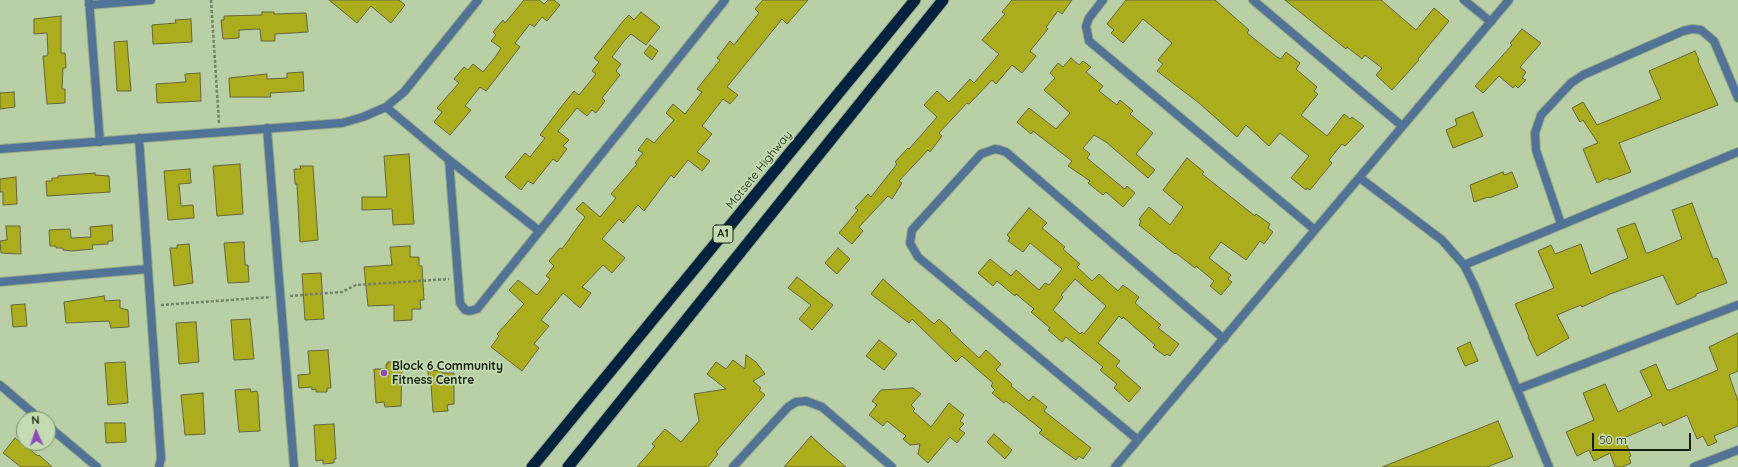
<!DOCTYPE html>
<html>
<head>
<meta charset="utf-8">
<style>
  body { margin:0 }
  #map { position:relative; width:1738px; height:467px; overflow:hidden; background:#b9cfa5; font-family:Quicksand,sans-serif }
  canvas { display:block }
  .north { position:absolute; left:16px; top:411px; width:40px; height:40px; box-sizing:border-box; background:#c5dcb2; border:1px solid #7f9071; border-radius:50%; rotate:357deg; font-size:11px; font-weight:700; line-height:16px; text-align:center; color:#171f0f }
  .north::after { content:''; display:block; margin:auto; width:14px; height:18px; background:#9048bb; clip-path:polygon(50% 0,100% 100%,50% 72%,0 100%) }
  .scale { position:absolute; left:1592px; top:433px; width:99px; height:18px; box-sizing:border-box; border:2px solid #171f0f; border-top:0; padding-left:5px; font-size:12px; line-height:14px; white-space:nowrap; color:#171f0f; -webkit-text-stroke:3px #c5dcb2; paint-order:stroke }
</style>
</head>
<body>
<div id="map">
<canvas width="1738" height="467"></canvas>
<div class="north">N</div>
<div class="scale">50 m</div>
</div>
<script>
const ctx = document.querySelector('canvas').getContext('2d');
ctx.lineJoin = 'round';
function paint(path, color) { ctx.fillStyle = color; ctx.fill(path, 'evenodd'); }
const shape = rows => new Path2D(rows.map(r => 'M' + r).join(''));
function trace(path, color, width, dash) { ctx.strokeStyle = color; ctx.lineWidth = width; ctx.lineCap = dash ? 'butt' : 'round'; ctx.setLineDash(dash || []); ctx.stroke(path); }
function drawText(font, color, halo, rows, align = 'center') {
  ctx.font = font + ' Quicksand,sans-serif'; ctx.lineWidth = 3.5; ctx.setLineDash([]); ctx.textBaseline = 'middle'; ctx.strokeStyle = halo; ctx.fillStyle = color; for (const [text, x, y, turn = 0] of rows) {
    ctx.save(); ctx.translate(x, y); ctx.rotate((+turn || 0) * Math.PI / 180); ctx.textAlign = isNaN(turn) ? turn : align; if (halo) ctx.strokeText(text, 0, 0); ctx.fillText(text, 0, 0); ctx.restore();
  }
}
const building = shape([
  [329,0,399,0,405,5,391,23,371,6,357,23,329,0],
  [524,0,539,0,544,4,548,0,554,0,560,5,547,21,542,17,534,27,530,24,515,43,520,47,500,73,486,91,480,87,465,106,471,110,450,135,434,122,442,112,437,108,459,83,454,79,464,67,468,70,473,64,483,72,496,56,501,48,491,41,496,35,493,32,503,20,505,23,524,0],
  [763,0,808,0,787,24,782,19,727,87,738,95,730,104,723,99,702,126,712,134,697,152,710,161,702,171,688,160,674,178,671,175,644,211,638,205,623,223,619,219,602,239,625,258,612,273,603,265,582,287,591,293,580,308,563,293,541,320,549,326,534,344,539,348,522,371,491,347,499,336,497,334,524,304,509,290,518,280,537,295,550,279,546,276,554,266,549,261,560,248,562,249,585,217,576,209,583,202,600,217,616,198,611,194,637,164,635,163,643,153,638,150,647,138,654,143,674,120,666,113,673,104,685,114,702,92,697,89,720,60,717,58,730,41,734,45,759,13,755,9,763,0],
  [1012,0,1072,0,1062,14,1058,11,1046,27,1048,29,1030,51,1036,56,1022,73,1012,65,996,84,992,80,969,104,967,103,939,133,942,136,930,152,928,150,899,181,902,183,892,199,888,196,859,227,863,231,852,244,839,233,858,210,855,208,868,194,871,197,897,164,895,162,908,148,909,149,937,117,924,105,937,91,949,102,970,79,974,83,999,54,982,40,1005,14,1002,12,1012,0],
  [1126,0,1215,0,1249,30,1247,33,1277,57,1281,59,1286,52,1300,63,1296,69,1317,87,1314,91,1318,94,1301,115,1327,136,1344,114,1350,119,1352,117,1364,126,1345,146,1342,144,1329,160,1332,163,1310,190,1307,188,1306,190,1291,178,1309,156,1280,133,1269,146,1246,125,1237,137,1199,103,1157,71,1163,64,1158,60,1172,43,1143,19,1123,43,1111,33,1114,30,1107,24,1126,0],
  [1285,0,1381,0,1416,30,1434,8,1449,21,1418,59,1419,60,1392,90,1376,75,1382,68,1365,55,1362,59,1347,47,1346,49,1285,0],
  [262,12,274,12,274,14,306,13,308,32,275,34,275,41,261,41,260,29,239,30,239,38,223,39,221,20,224,20,224,16,262,15,262,12],
  [641,12,660,27,646,45,631,34,625,40,612,57,621,64,616,71,620,75,602,98,605,101,596,113,592,110,587,116,577,108,558,131,569,140,563,146,567,149,557,162,553,159,533,184,528,181,521,190,505,177,525,153,530,157,545,138,540,135,561,107,574,91,579,95,596,74,592,71,599,62,594,58,624,20,629,15,634,20,641,12],
  [61,16,61,53,65,53,66,68,63,68,62,89,65,89,65,103,47,104,43,56,47,56,48,54,47,33,34,34,34,19,61,16],
  [191,19,192,42,153,44,152,25,176,23,175,20,191,19],
  [1522,29,1541,43,1520,67,1526,72,1522,78,1526,80,1518,88,1515,85,1513,88,1499,76,1483,93,1475,86,1512,45,1510,43,1522,29],
  [127,41,131,91,117,91,114,42,127,41],
  [650,45,658,51,652,60,644,53,650,45],
  [1695,51,1699,60,1698,61,1718,105,1619,143,1631,172,1609,180,1608,178,1597,183,1583,149,1598,143,1583,120,1580,122,1572,108,1583,102,1597,125,1661,99,1649,71,1695,51],
  [1071,58,1079,65,1083,61,1091,67,1086,72,1103,86,1099,91,1117,105,1120,100,1133,111,1130,114,1153,133,1136,154,1155,170,1148,178,1106,142,1094,135,1083,148,1090,154,1087,158,1122,187,1125,189,1127,186,1135,193,1123,207,1106,192,1103,195,1088,183,1090,181,1068,166,1072,161,1033,131,1031,134,1017,122,1029,108,1056,129,1070,113,1044,90,1055,78,1050,73,1058,63,1063,67,1071,58],
  [303,72,304,91,270,93,271,97,230,97,229,78,267,74,267,79,287,78,287,73,303,72],
  [200,73,201,101,157,103,156,84,186,82,185,74,200,73],
  [14,92,15,107,0,109,0,93,14,92],
  [1473,112,1483,136,1453,148,1446,130,1457,125,1455,119,1473,112],
  [409,154,414,224,393,225,392,209,362,210,362,197,387,197,384,156,409,154],
  [1187,158,1204,172,1202,174,1255,216,1256,214,1270,224,1268,228,1273,232,1264,244,1260,241,1246,260,1221,242,1209,258,1231,275,1228,279,1232,282,1221,295,1210,286,1214,281,1196,266,1195,268,1176,253,1175,254,1139,225,1141,221,1139,219,1149,207,1170,225,1183,207,1163,190,1187,158],
  [240,164,243,214,217,216,213,166,240,164],
  [300,166,313,166,318,240,300,242,297,184,295,184,294,169,301,169,300,166],
  [190,169,191,183,179,184,181,206,193,205,194,218,168,220,164,171,190,169],
  [1503,172,1504,175,1512,172,1518,187,1489,198,1488,197,1474,202,1470,185,1503,172],
  [95,173,95,175,109,176,110,192,47,196,46,181,52,181,52,178,58,178,58,176,95,173],
  [16,177,17,204,3,205,3,192,0,192,0,179,16,177],
  [1692,203,1706,241,1713,259,1717,258,1727,283,1696,294,1696,296,1677,305,1663,275,1610,294,1582,307,1581,305,1557,315,1569,338,1537,356,1528,337,1529,337,1515,304,1554,288,1538,251,1551,245,1555,254,1581,244,1591,274,1628,258,1617,229,1635,223,1646,253,1648,253,1682,239,1672,210,1692,203],
  [1029,208,1047,223,1042,228,1065,247,1063,249,1080,264,1077,267,1092,281,1099,274,1118,291,1123,285,1139,297,1135,303,1161,325,1158,328,1179,344,1170,356,1167,354,1165,356,1153,347,1155,345,1123,317,1122,319,1119,316,1098,343,1120,361,1116,366,1141,388,1129,402,1114,388,1117,384,1100,370,1103,367,1066,337,1062,342,1048,330,1050,328,1031,312,1034,309,1016,294,1015,296,997,281,993,286,978,273,990,259,1011,276,1016,270,1039,290,1045,283,1049,285,1062,269,1030,243,1023,252,1008,241,1010,238,1007,235,1029,208],
  [1075,279,1106,306,1084,334,1082,332,1080,334,1053,310,1063,297,1061,295,1075,279],
  [112,225,113,241,108,241,108,244,92,245,93,249,72,251,63,250,63,248,56,248,56,246,50,246,49,230,70,229,71,238,91,237,90,227,112,225],
  [6,226,20,226,21,254,1,253,0,241,7,240,6,226],
  [244,242,245,265,248,265,249,282,228,283,224,243,244,242],
  [189,244,193,283,174,286,170,248,177,248,177,245,189,244],
  [410,246,410,257,419,257,419,266,422,266,424,300,420,300,421,309,412,309,412,320,394,321,394,305,368,306,364,267,392,265,390,247,410,246],
  [838,248,850,259,837,274,825,263,838,248],
  [321,273,324,319,305,320,302,274,321,273],
  [797,277,833,305,812,330,799,319,811,305,788,288,797,277],
  [883,279,934,324,939,319,951,330,950,331,979,358,986,350,1001,364,996,370,1012,384,1011,386,1029,401,1033,396,1047,407,1044,411,1091,448,1083,459,1079,456,1076,460,1051,442,1039,433,1042,430,1006,401,1004,403,992,393,995,390,991,386,993,383,962,356,956,362,912,319,909,323,871,294,883,279],
  [104,296,105,301,120,300,120,308,128,310,129,327,111,328,109,321,66,323,64,302,104,296],
  [25,304,27,326,13,327,11,305,25,304],
  [250,319,254,359,234,360,231,320,250,319],
  [196,322,199,362,179,364,176,323,196,322],
  [1738,333,1738,371,1729,375,1738,401,1738,426,1714,436,1717,442,1708,446,1703,436,1697,439,1687,415,1663,426,1661,422,1624,438,1631,456,1629,457,1631,463,1622,467,1615,467,1610,453,1594,461,1589,450,1577,456,1566,432,1594,420,1583,393,1605,384,1618,412,1652,396,1640,371,1656,364,1667,390,1670,390,1718,370,1709,347,1738,333],
  [879,340,897,354,884,370,866,356,879,340],
  [1470,342,1478,361,1465,366,1457,348,1470,342],
  [328,350,331,388,327,388,327,392,316,392,316,389,312,390,312,387,299,388,298,375,310,374,308,351,328,350],
  [746,355,756,362,765,374,753,381,761,388,759,390,765,395,716,452,718,454,708,467,637,467,655,446,652,444,665,429,681,442,699,421,694,394,726,389,707,374,716,362,726,369,733,360,745,369,746,355],
  [125,362,128,403,108,405,105,363,125,362],
  [388,362,402,362,401,406,385,407,384,402,376,403,374,369,386,369,386,364,388,364,388,362],
  [442,370,442,373,454,373,454,404,447,405,448,411,433,412,431,384,429,384,428,371,442,370],
  [913,388,921,394,911,405,915,409,913,411,931,427,949,403,964,415,960,421,964,424,959,429,965,433,957,443,950,437,928,463,918,454,920,444,910,445,903,439,906,436,887,421,883,426,869,415,877,405,872,401,881,390,913,388],
  [250,389,251,392,257,391,258,395,260,431,239,432,235,390,250,389],
  [203,393,205,434,185,435,181,395,203,393],
  [1498,421,1513,457,1487,467,1382,467,1498,421],
  [105,423,125,423,126,442,106,443,105,423],
  [334,424,336,459,334,459,334,463,323,464,323,460,316,461,314,425,334,424],
  [994,434,1012,450,1005,459,987,442,994,434],
  [811,436,825,449,846,467,784,467,811,436],
  [15,438,38,456,39,455,52,467,21,467,3,453,15,438]
]);
paint(building, '#abad1d');
trace(building, '#65663c', 1);
const minor = shape([
  [89,0,100,142],
  [1103,0,1089,18,1086,26,1089,41,1315,230],
  [1253,0,1402,126],
  [1464,0,1491,22],
  [89,5,151,0],
  [386,107,449,160,538,230],
  [267,128,294,467],
  [139,138,161,458,159,467],
  [0,149,342,123,363,117,386,107,404,92,478,0],
  [449,160,460,303,465,310,470,311,477,309,725,0],
  [1360,178,1442,240,1464,265,1474,285,1549,467],
  [1561,224,1536,150,1535,133,1541,115,1571,83,1583,75,1683,31,1692,29,1701,30,1714,41,1738,98],
  [1464,265,1738,152],
  [0,282,147,269],
  [0,385,40,419],
  [1518,389,1738,305],
  [48,426,97,467],
  [1138,440,918,257,910,243,912,230,981,154,995,149,1000,150,1006,152,1224,339],
  [733,467,788,407,796,402,806,401,822,407,892,467],
  [1115,467,1509,0],
  [1694,467,1738,450]
]);
const trunk = shape([
  [532,467,915,0],
  [568,467,943,0]
]);
trace(minor, '#99ac87', 10);
trace(trunk, '#99ac87', 13);
trace(shape([
  [211,0,219,123],
  [290,296,342,292,356,285,449,279],
  [161,305,271,297]
]), '#738364', 2.5, [3, 2]);
trace(minor, '#517397', 8);
trace(trunk, '#032240', 11);
for (const [x, y, r, color] of [
  [384,373,4,"#9048bb"]
]) { const dot = new Path2D(); dot.arc(x, y, r, 0, 2 * Math.PI); ctx.fillStyle = color; ctx.fill(dot); trace(dot, '#c5dcb2', 1.5); }
for (const [x, y, w] of [
  [723,234,20]
]) { const box = new Path2D(); box.roundRect(x - w / 2, y - 9, w, 18, 3); ctx.fillStyle = '#c5dcb2'; ctx.fill(box); trace(box, '#171f0f', 1); }
drawText('bold 11px', '#171f0f', null, [
  ["A1",723,234]
]);
drawText('12px', '#171f0f', '#c5dcb2', [
  ["Motsete Highway",759,170,-51]
]);
drawText('bold 12px', '#171f0f', '#c5dcb2', [
  ["Block 6 Community",392,366],
  ["Fitness Centre",392,380]
], 'left');
</script>
</body>
</html>
